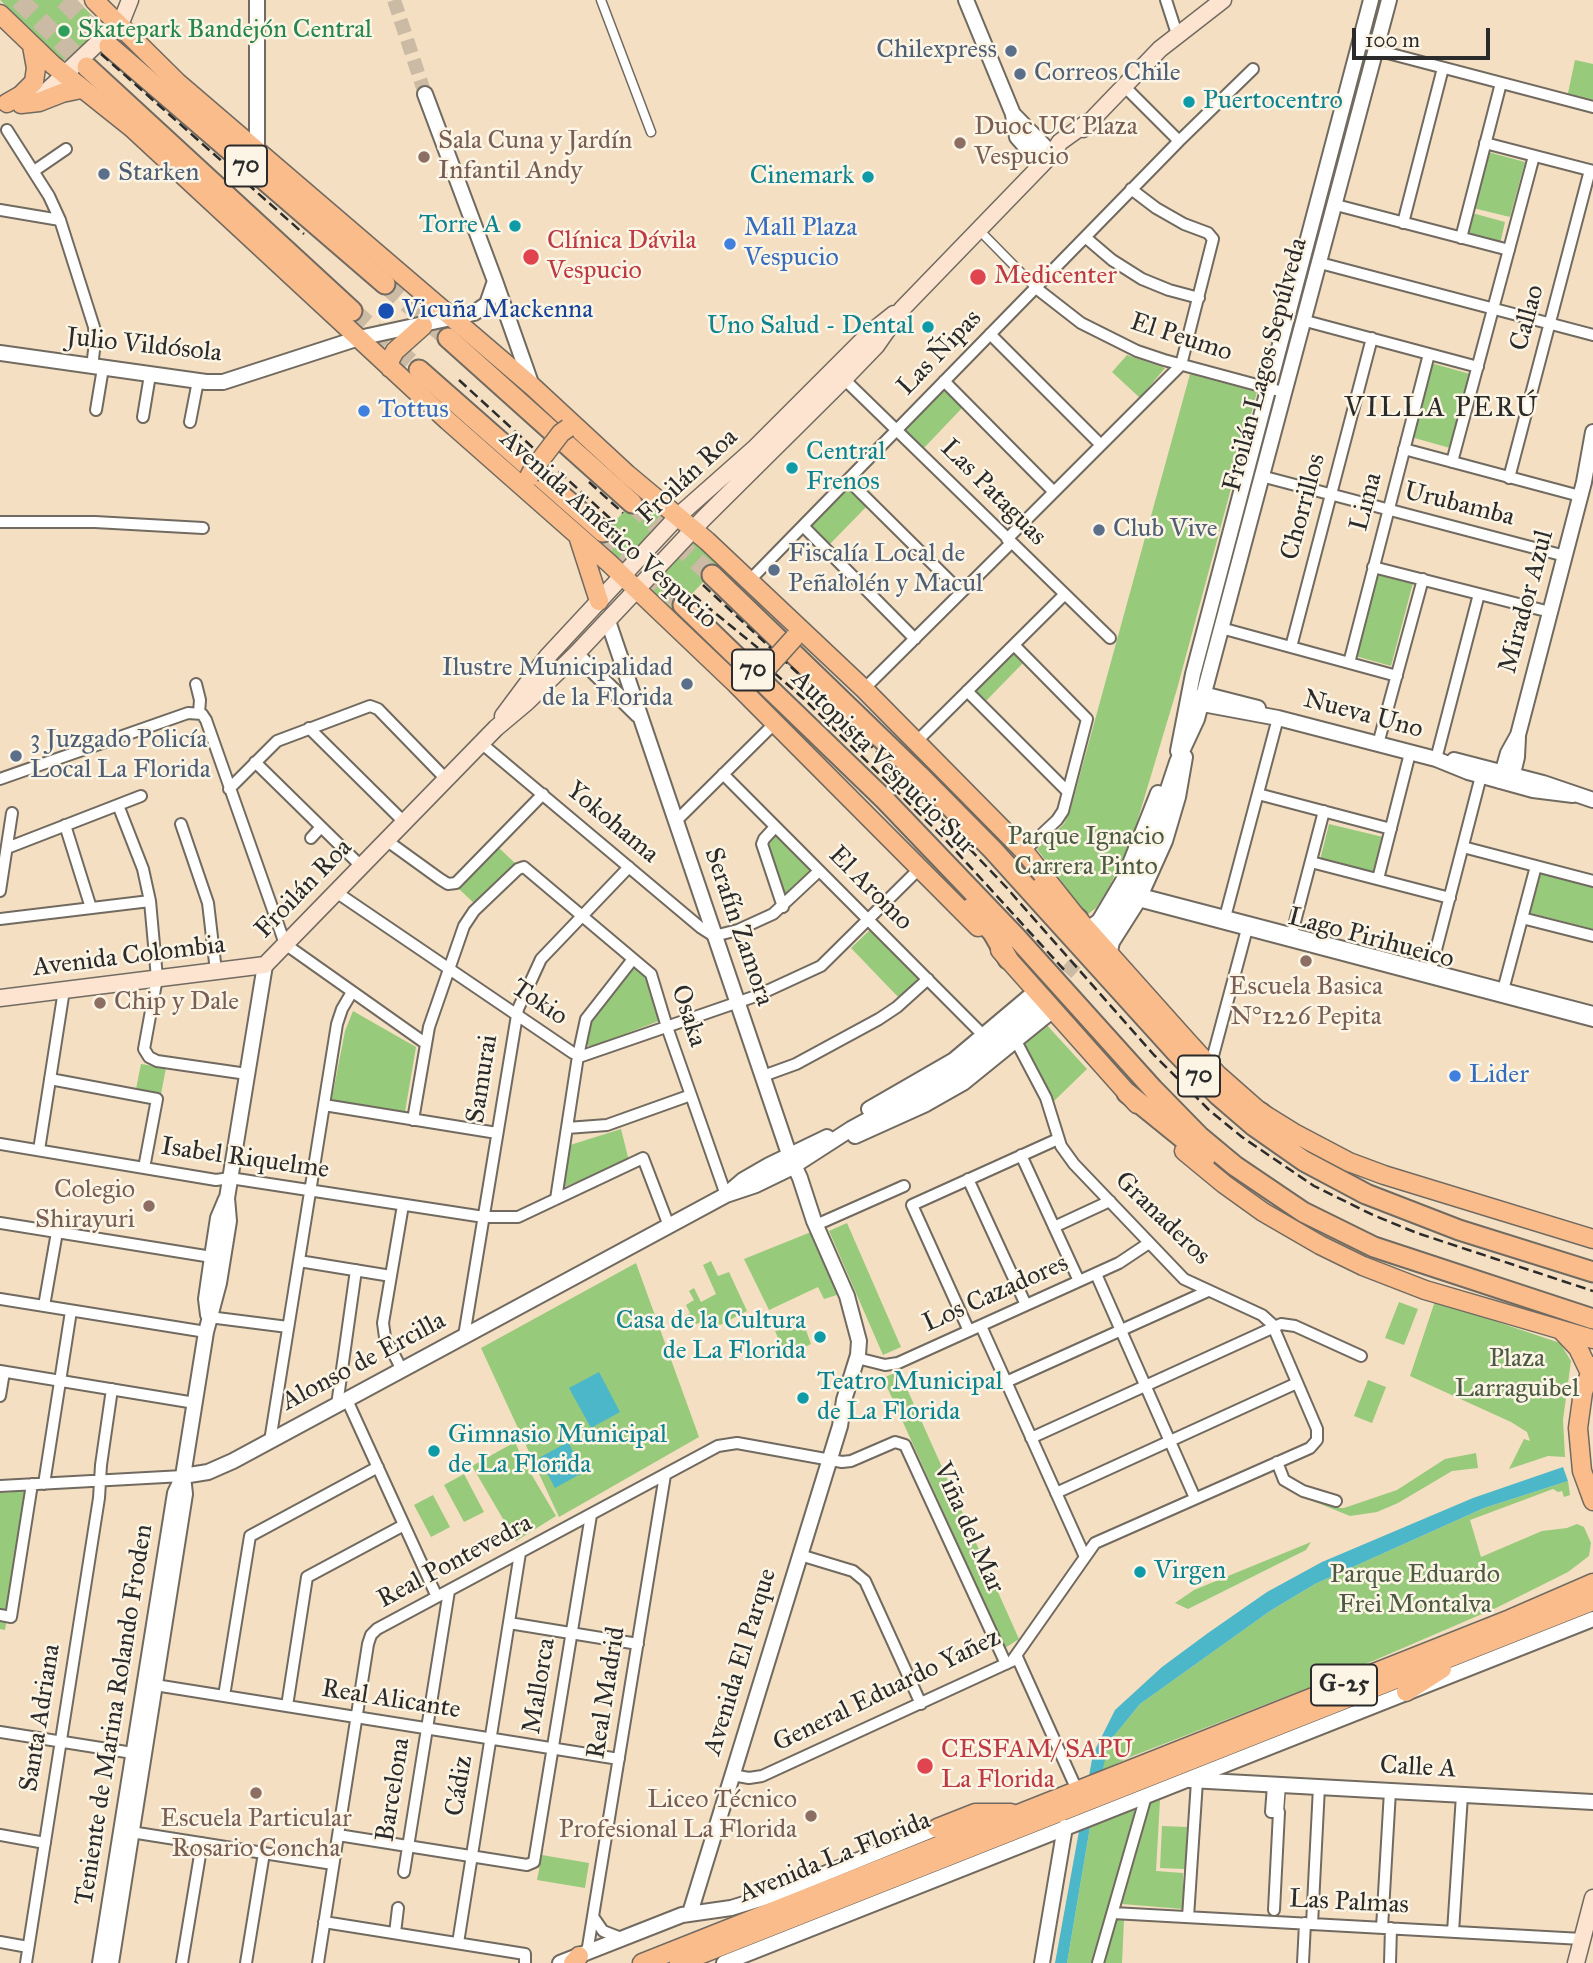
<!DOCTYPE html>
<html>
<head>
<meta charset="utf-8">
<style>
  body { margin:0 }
  #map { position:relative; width:1593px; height:1963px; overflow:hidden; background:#f4dfc2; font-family:"IM FELL Great Primer",serif }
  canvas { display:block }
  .scale { position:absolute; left:1352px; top:28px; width:138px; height:32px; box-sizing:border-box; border:4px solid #2b2b2b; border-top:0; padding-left:9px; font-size:21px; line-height:24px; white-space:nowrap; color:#2b2b2b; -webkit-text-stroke:5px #fcf5e5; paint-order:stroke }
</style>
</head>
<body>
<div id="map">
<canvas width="1593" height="1963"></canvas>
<div class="scale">100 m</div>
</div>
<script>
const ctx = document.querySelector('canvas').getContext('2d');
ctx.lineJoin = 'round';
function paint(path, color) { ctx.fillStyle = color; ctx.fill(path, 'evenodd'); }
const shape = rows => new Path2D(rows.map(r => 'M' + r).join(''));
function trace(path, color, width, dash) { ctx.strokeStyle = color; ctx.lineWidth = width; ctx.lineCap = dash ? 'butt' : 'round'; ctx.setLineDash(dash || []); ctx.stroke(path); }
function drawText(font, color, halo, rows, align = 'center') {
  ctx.font = font + ' "IM FELL Great Primer",serif'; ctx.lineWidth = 5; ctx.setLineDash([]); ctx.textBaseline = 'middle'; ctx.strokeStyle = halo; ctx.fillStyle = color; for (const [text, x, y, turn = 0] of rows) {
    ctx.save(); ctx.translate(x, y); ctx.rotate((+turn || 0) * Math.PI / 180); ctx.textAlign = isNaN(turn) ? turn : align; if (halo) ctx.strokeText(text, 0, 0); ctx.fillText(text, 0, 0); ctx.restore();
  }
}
paint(shape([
  [0,0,77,0,98,22,97,33,72,57,65,60,59,58],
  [1575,60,1593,64,1593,105,1567,98],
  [1488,152,1525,162,1510,217,1473,208],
  [1472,213,1505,222,1500,244,1466,235],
  [1127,355,1165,368,1140,398,1112,372],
  [1431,363,1470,374,1450,448,1411,437],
  [1190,374,1257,392,1177,689,1131,842,1108,889,1096,908,1088,914,1085,913,1037,849,1064,824,1070,811],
  [942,388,947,388,963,407,922,450,902,429],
  [848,484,868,505,828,546,809,526],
  [641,494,666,518,621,565,595,542],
  [694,539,720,564,674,613,647,588],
  [1377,574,1413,583,1391,666,1355,656],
  [1012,652,1023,663,985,702,974,692],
  [1329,824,1383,837,1374,873,1320,860],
  [777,833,815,872,783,899,768,844],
  [498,847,516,864,476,905,459,889],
  [1541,873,1593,887,1593,929,1530,913],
  [872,928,920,979,900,999,851,948],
  [636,966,647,976,664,1019,591,1047,584,1044,589,1025],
  [353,1011,416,1047,405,1112,331,1103,345,1031],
  [1044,1022,1087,1069,1052,1103,1025,1044],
  [141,1064,166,1068,160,1099,135,1094],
  [621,1129,629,1161,559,1189,567,1146],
  [847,1223,901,1347,883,1355,829,1231],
  [811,1232,840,1294,824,1299,818,1287,769,1310,744,1259],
  [711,1261,718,1276,729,1272,747,1311,710,1330,705,1320,690,1327,685,1316,690,1313,686,1305,694,1300,689,1291,694,1288,701,1302,716,1294,703,1265],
  [636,1263,699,1437,559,1517,481,1348],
  [1435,1301,1560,1343,1571,1361,1563,1420,1565,1457,1548,1456,1509,1469,1524,1439,1530,1441,1527,1432,1511,1422,1410,1376],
  [1399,1302,1418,1309,1404,1345,1385,1338],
  [802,1319,811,1344,786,1356,775,1331],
  [899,1371,1019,1639,1005,1648,883,1378],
  [1368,1380,1386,1387,1372,1423,1354,1416],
  [515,1442,524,1462,556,1516,516,1541,472,1466],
  [1476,1453,1478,1468,1452,1471,1398,1503,1377,1512,1350,1516,1293,1493,1337,1508,1344,1508,1397,1490,1445,1459],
  [464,1474,484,1512,464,1522,444,1485],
  [1568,1481,1570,1495,1564,1497,1562,1491,1558,1492,1553,1489,1470,1520,1481,1557,1542,1531,1567,1528,1577,1524,1584,1527,1591,1543,1589,1556,1568,1572,1496,1608,1331,1679,1130,1757,1102,1771,1109,1742,1140,1704,1270,1611,1315,1584,1484,1508],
  [27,1491,5,1630,0,1629,0,1493],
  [433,1495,450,1527,431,1537,414,1505],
  [1311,1542,1306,1550,1188,1609,1175,1603,1194,1590],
  [1160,1800,1156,1871,1183,1873,1183,1909,1122,1904,1150,1803],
  [1134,1810,1137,1814,1093,1963,1067,1963,1090,1827],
  [1162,1826,1187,1827,1185,1869,1160,1868],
  [542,1855,589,1863,585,1888,537,1880],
  [1117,1919,1124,1920,1122,1963,1104,1963]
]), '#97ca7b');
paint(shape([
  [599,1372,620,1412,591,1428,569,1388],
  [568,1442,584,1472,555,1488,539,1458],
  [1563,1467,1568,1481,1484,1508,1315,1584,1270,1611,1140,1704,1109,1742,1090,1827,1067,1963,1055,1963,1093,1754,1115,1710,1162,1667,1208,1633,1267,1592,1322,1562,1473,1498]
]), '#4cb7c9');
trace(shape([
  [394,0,425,94],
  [1052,989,1090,947]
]), '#ccbba4', 14, [14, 7]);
trace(shape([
  [19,0,87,67],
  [64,0,109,46],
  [385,284,448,338],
  [352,311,419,370],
  [632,503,712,575],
  [603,532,683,605]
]), '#ccbba4', 19, [19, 10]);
const pedestrian = shape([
  [601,0,651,132],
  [979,230,1036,288],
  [1279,1812,1281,1785]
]);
const minor = shape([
  [1166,0,1177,34],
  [1376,50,1593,107],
  [1124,86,1179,141],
  [7,130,49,196,60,220,94,327,95,342,92,367],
  [1485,143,1593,171],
  [34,171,66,149],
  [1336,205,1509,250],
  [0,210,60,220],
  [1403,223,1443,68],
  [1085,237,1112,260,1142,279,1169,290,1199,298],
  [1461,238,1501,83],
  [1320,263,1593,335],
  [1036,288,1081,323,1137,351,1164,360,1283,392],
  [1302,320,1478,367],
  [990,334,1101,445],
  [844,379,1110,638],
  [944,381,1054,492],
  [96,410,103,368],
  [143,417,150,375],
  [190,422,198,381],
  [1404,449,1580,496],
  [1452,462,1534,156],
  [1261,476,1565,556],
  [1509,478,1590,170],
  [848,480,961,592],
  [0,522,95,522,203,528],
  [803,526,915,639],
  [1007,539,1181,365,1213,239,1208,233,1184,224,1156,208,1131,189],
  [1373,567,1550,612],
  [749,581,1179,141,1253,69],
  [1221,628,1397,676],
  [1014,645,1087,719,1063,811,1057,820,1024,851],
  [1291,647,1372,338],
  [1349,663,1429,354],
  [196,684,200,700,199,713],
  [864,689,1011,543],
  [967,691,1068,792],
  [309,728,404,822],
  [916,742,1064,595],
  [481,743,700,927,714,936,738,930,773,914,819,871],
  [1378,744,1423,579],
  [1436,759,1479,594],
  [255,762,361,866],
  [723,774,984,1036],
  [0,779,188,713,202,714,206,720,285,944,425,1043],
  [229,789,277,741,370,706,378,709,446,779],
  [1258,794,1391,829],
  [118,805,143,869,150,901,157,978,144,1049,149,1057,157,1061,247,1074],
  [675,822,775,723],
  [181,824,208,903,216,971],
  [65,825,91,908],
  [775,827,764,839,762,844,783,907],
  [311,838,321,827],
  [386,840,440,879,448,884,456,883,543,794],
  [1463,847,1593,881],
  [7,848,141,796],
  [1311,862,1450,898],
  [1378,879,1410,753],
  [0,891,12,813],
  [336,892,573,1053,582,1056,756,996,821,966,919,869],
  [1141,894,1593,1012],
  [1138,901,1593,1021],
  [1522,918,1593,936],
  [0,919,150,901],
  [1224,921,1278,718],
  [1291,937,1324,811],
  [1430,973,1481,776],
  [1502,994,1536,866],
  [1210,1067,1248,925],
  [763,1076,796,1064,879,1019,897,1007,928,979],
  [50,1079,157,1099,144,1168],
  [324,1105,497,1133],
  [413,1120,429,1027,464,926,474,911,518,869,524,867,651,974,667,1027,726,1195],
  [567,1128,607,1125,691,1095],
  [0,1144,216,1180,230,1178,484,1217,518,1217,643,1158,669,1226],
  [39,1150,64,990],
  [1021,1155,1079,1281],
  [968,1179,1026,1305],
  [556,1199,578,1056,586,1019,633,959],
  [0,1223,218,1258],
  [816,1225,904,1186],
  [1054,1227,1110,1201],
  [299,1261,391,1276],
  [1096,1274,1195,1498],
  [0,1299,206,1332],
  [44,1306,57,1232],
  [209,1317,288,1327],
  [981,1326,1085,1557],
  [969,1331,912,1205,1058,1139],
  [464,1336,518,1009,541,959,629,867],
  [857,1358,885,1365,898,1363,1119,1263,1149,1243],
  [402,1370,385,1337,383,1323,403,1205],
  [0,1371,195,1403],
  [1006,1382,1208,1291],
  [0,1396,4,1372],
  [347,1400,437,1597],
  [337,1405,356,1270],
  [1031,1438,1281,1324,1295,1326,1361,1356],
  [270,1441,337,1024,342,1009,352,992],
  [1277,1462,1284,1480,1303,1491,1336,1501],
  [44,1484,71,1311],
  [0,1486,183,1476],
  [1056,1493,1297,1383],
  [800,1555,853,1571,865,1581,921,1704],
  [0,1615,11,1617,32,1484],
  [509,1623,638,1644],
  [1017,1657,1077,1790],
  [155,1685,619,1759],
  [224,1696,250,1536,378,1467],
  [287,1706,307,1577,404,1525],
  [0,1732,139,1754],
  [732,1775,749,1778,762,1776,1012,1661,1095,1543,1310,1448,1317,1440,1317,1429,1272,1324,1262,1315,1184,1279,1074,1164,1061,1146,1046,1098,1016,1041],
  [1273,1785,1271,1812,1279,1812,1274,1910],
  [131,1832,333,1864],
  [0,1835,45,1843],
  [338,1835,527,1865,534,1862,591,1515],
  [404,1872,449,1591],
  [1113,1913,1582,1939],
  [1188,1917,1197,1781],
  [594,1918,603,1931,621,1938],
  [324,1922,525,1954,525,1963],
  [1312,1924,1319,1787],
  [1382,1928,1390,1791],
  [1453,1932,1462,1795],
  [395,1933,398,1908],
  [0,1942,28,1947],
  [458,1943,520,1553],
  [587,1953,665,1475],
  [26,1963,99,1498,101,1465,112,1389],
  [182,1963,202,1843],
  [246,1963,264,1853],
  [318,1963,368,1644,371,1635,377,1629,718,1446,737,1443,842,1462,851,1461,895,1442,905,1445,1006,1664],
  [1098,1963,1146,1796],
  [1303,1963,1305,1923],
  [1390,1963,1391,1928]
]);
const tertiary = shape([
  [966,0,1013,114,1052,154],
  [425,94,495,281,532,386],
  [1013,115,1017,137,1041,164],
  [257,151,257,0],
  [0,353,206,382,223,382,359,338,474,313,487,304,495,281],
  [608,621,789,1154,800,1178,814,1221,847,1296,859,1341,858,1355,844,1400,840,1426,690,1913],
  [576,654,638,715],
  [1203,694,1258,708],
  [1192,702,1278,718,1436,759,1468,772,1533,790,1573,795],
  [1178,751,1193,674,1371,0],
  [1454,760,1543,783,1593,800],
  [1500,781,1508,753,1518,735,1584,482,1593,432],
  [1511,782,1517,757,1518,737],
  [1088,929,1099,921,1124,879,1158,793],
  [1102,933,1130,891,1142,867,1177,762,1197,719,1389,0],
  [1109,955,1112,942,1138,901,1165,841,1178,797,1185,757],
  [869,1109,954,1060,1036,991],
  [855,1136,926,1104,963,1083,1053,1010],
  [729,1192,743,1180,769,1165,827,1137],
  [208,1315,206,1299,212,1257,218,1218,226,1199],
  [183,1476,208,1472,233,1461,726,1195,756,1185,789,1169,851,1129,963,1068,1038,1006],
  [1190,1780,1593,1802],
  [100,1963,175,1493,183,1476],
  [111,1963,185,1494,183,1476,206,1332,219,1283,229,1221,227,1198,265,965],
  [560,1963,682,1915,731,1908,770,1896,937,1828],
  [724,1963,1593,1619],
  [1042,1963,1065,1827]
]);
const secondary = shape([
  [34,100,48,90,122,20,130,0],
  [1083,129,1160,49,1223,0],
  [503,716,547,657,678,516,756,447,869,334,894,314],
  [0,998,265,965,496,728,527,702,576,654,703,519,844,379,876,346,902,309,1052,154,1060,142,1088,122],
  [1576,1963,1593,1898]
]);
const primary = shape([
  [94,0,177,82,533,387,627,474,707,541,864,689,1024,851,1078,919,1187,1041,1218,1075,1260,1112,1294,1133,1349,1162,1384,1175,1593,1239],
  [0,14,53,65,132,128,448,421,609,563,736,684,978,927],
  [7,103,21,95,34,82,36,68,32,46],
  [21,104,39,102,62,93,81,89],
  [390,368,390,360,395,351,423,326],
  [579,539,599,601],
  [1000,950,1137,1104],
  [1184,1151,1224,1184,1263,1212,1320,1245,1363,1266,1425,1290,1593,1339],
  [1561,1330,1578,1348,1590,1373],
  [1593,1366,1583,1392,1578,1428,1582,1471,1593,1501],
  [1406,1692,1442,1669],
  [937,1828,975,1813,1011,1813],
  [573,1963,579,1956],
  [642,1963,1510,1619,1593,1583],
  [679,1963,1593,1601]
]);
const motorway = shape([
  [109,46,385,284],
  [87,67,352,311],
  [448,338,632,503],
  [419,370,603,532],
  [712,575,919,775,993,850,1176,1052,1218,1095,1254,1126,1304,1161,1366,1194,1459,1230,1593,1272],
  [683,605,885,800,1017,938,1153,1089,1199,1136,1235,1166,1303,1212,1374,1247,1593,1319],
  [1040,888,1078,919],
  [971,908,993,933,1008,959],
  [1127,1093,1206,1157],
  [1260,1112,1292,1139]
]);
trace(pedestrian, '#716a60', 11);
trace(minor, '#716a60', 14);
trace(tertiary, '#716a60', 18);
trace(secondary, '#716a60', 19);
trace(primary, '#716a60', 21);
trace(motorway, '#716a60', 23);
trace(pedestrian, '#fff', 8);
trace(minor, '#fff', 10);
trace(tertiary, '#fff', 14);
trace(secondary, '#fde4d1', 16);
trace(primary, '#fabc8b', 18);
trace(motorway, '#fabc8b', 19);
trace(shape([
  [101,54,304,234],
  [459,380,614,522],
  [589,482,623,513],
  [703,585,803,678,887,762,1006,887,1154,1055,1209,1110,1242,1137,1314,1186,1373,1215,1417,1233,1593,1291],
  [693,595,758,648],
  [763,663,804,699,943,837,1067,973]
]), '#2b2b2b', 2.5, [10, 5]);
const primaryBridge = shape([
  [529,477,532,471,561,433,568,428],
  [749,682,759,677,794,638]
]);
trace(primaryBridge, '#716a60', 21, []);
trace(primaryBridge, '#fabc8b', 18);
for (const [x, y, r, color] of [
  [64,31,7,"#2e9e5b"],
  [1011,51,7,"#5c6f8a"],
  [1020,74,7,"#5c6f8a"],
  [1189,102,7,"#0f9aa8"],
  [960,143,7,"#8d6e63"],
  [424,157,7,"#8d6e63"],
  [104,174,7,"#5c6f8a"],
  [868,177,7,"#0f9aa8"],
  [515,226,7,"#0f9aa8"],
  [730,244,7,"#3f7fe0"],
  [531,257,9,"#e0444e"],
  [978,277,9,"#e0444e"],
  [386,311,9,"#1a4fb4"],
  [928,327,7,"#0f9aa8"],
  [364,411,7,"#3f7fe0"],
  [792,468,7,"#0f9aa8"],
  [1099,530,7,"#5c6f8a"],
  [774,570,7,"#5c6f8a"],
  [687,684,7,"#5c6f8a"],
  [16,756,7,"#5c6f8a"],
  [1306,961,7,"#8d6e63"],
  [100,1003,7,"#8d6e63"],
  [1455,1076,7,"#3f7fe0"],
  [149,1206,7,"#8d6e63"],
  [820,1337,7,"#0f9aa8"],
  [803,1398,7,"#0f9aa8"],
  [434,1451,7,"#0f9aa8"],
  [1140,1572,7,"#0f9aa8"],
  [925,1766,9,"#e0444e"],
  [256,1793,7,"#8d6e63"],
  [811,1816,7,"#8d6e63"]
]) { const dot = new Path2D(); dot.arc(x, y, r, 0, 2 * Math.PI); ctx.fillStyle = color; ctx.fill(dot); trace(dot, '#fcf5e5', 2.5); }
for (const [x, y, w] of [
  [246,166,42],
  [753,670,42],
  [1199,1076,42],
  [1344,1685,66]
]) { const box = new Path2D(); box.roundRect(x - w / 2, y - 20.5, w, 41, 5); ctx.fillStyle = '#fcf5e5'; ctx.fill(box); trace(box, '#2b2b2b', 2); }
drawText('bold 24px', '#2b2b2b', null, [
  ["70",246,166],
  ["70",753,670],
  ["70",1199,1076],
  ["G-25",1344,1685]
]);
drawText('26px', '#27864d', '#fcf5e5', [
  ["Skatepark Bandejón Central",78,31]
], 'left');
drawText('26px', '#4e5e75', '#fcf5e5', [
  ["Chilexpress",997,51,"right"],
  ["Correos Chile",1034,74],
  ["Starken",118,174],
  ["Club Vive",1113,530],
  ["Fiscalía Local de",788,555],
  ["Peñalolén y Macul",788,585],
  ["Ilustre Municipalidad",673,669,"right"],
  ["de la Florida",673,699,"right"],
  ["3 Juzgado Policía",30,741],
  ["Local La Florida",30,771]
], 'left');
drawText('26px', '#0d838f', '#fcf5e5', [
  ["Puertocentro",1203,102],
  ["Cinemark",854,177,"right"],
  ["Torre A",501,226,"right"],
  ["Uno Salud - Dental",914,327,"right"],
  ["Central",806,453],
  ["Frenos",806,483],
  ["Casa de la Cultura",806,1322,"right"],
  ["de La Florida",806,1352,"right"],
  ["Teatro Municipal",817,1383],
  ["de La Florida",817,1413],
  ["Gimnasio Municipal",448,1436],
  ["de La Florida",448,1466],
  ["Virgen",1154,1572]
], 'left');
drawText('26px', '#785e54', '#fcf5e5', [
  ["Duoc UC Plaza",974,128],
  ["Vespucio",974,158],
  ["Sala Cuna y Jardín",438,142],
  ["Infantil Andy",438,172],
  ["Escuela Basica",1306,988,"center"],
  ["N°1226 Pepita",1306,1018,"center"],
  ["Chip y Dale",114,1003],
  ["Colegio",135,1191,"right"],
  ["Shirayuri",135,1221,"right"],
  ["Liceo Técnico",797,1801,"right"],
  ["Profesional La Florida",797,1831,"right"],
  ["Escuela Particular",256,1820,"center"],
  ["Rosario Concha",256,1850,"center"]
], 'left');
drawText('26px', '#366cbe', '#fcf5e5', [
  ["Mall Plaza",744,229],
  ["Vespucio",744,259],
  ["Tottus",378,411],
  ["Lider",1469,1076]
], 'left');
drawText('26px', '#be3a42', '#fcf5e5', [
  ["Clínica Dávila",547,242],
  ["Vespucio",547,272],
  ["Medicenter",994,277],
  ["CESFAM/ SAPU",941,1751],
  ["La Florida",941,1781]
], 'left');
drawText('26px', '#164399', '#fcf5e5', [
  ["Vicuña Mackenna",402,311]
], 'left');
drawText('26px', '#2b2b2b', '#fcf5e5', [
  ["Callao",1528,318,-75],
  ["El Peumo",1181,338,18],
  ["Julio Vildósola",144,346,6],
  ["Las Ñipas",940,353,-46],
  ["Froilán Lagos Sepúlveda",1266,365,-75],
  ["Froilán Roa",688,477,-43],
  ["Las Pataguas",993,493,45],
  ["Lima",1367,502,-75],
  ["Urubamba",1459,505,14],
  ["Chorrillos",1304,507,-75],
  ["Avenida Américo Vespucio",608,530,42],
  ["Mirador Azul",1527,602,-75],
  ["Nueva Uno",1363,715,15],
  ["Autopista Vespucio Sur",883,763,45],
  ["Yokohama",612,823,40],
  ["Froilán Roa",304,889,-46],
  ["El Aromo",870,889,45],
  ["Serafín Zamora",738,927,71],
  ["Lago Pirihueico",1371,939,15],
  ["Avenida Colombia",129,957,-7],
  ["Tokio",539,1003,34],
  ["Osaka",688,1016,72],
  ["Samurai",483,1079,-81],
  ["Isabel Riquelme",245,1159,8],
  ["Granaderos",1162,1219,44],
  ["Los Cazadores",996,1294,-24],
  ["Alonso de Ercilla",364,1362,-28],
  ["Viña del Mar",968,1528,66],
  ["Real Pontevedra",455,1562,-28],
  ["Avenida El Parque",741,1662,-73],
  ["Mallorca",540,1686,-81],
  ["General Eduardo Yañez",887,1691,-26],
  ["Real Madrid",607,1693,-81],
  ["Real Alicante",391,1700,9],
  ["Teniente de Marina Rolando Froden",115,1715,-81],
  ["Santa Adriana",41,1718,-81],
  ["Calle A",1418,1768,3],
  ["Cádiz",460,1786,-81],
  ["Barcelona",394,1790,-81],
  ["Avenida La Florida",835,1858,-22],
  ["Las Palmas",1349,1903,3]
]);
drawText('26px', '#4b5b43', '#fcf5e5', [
  ["Parque Ignacio",1086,838],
  ["Carrera Pinto",1086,868],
  ["Plaza",1517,1360],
  ["Larraguibel",1517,1390],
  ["Parque Eduardo",1415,1576],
  ["Frei Montalva",1415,1606]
]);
ctx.letterSpacing = '2px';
drawText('28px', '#2b2b2b', '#fcf5e5', [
  ["VILLA PERÚ",1442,409]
]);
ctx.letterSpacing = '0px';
</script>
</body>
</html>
